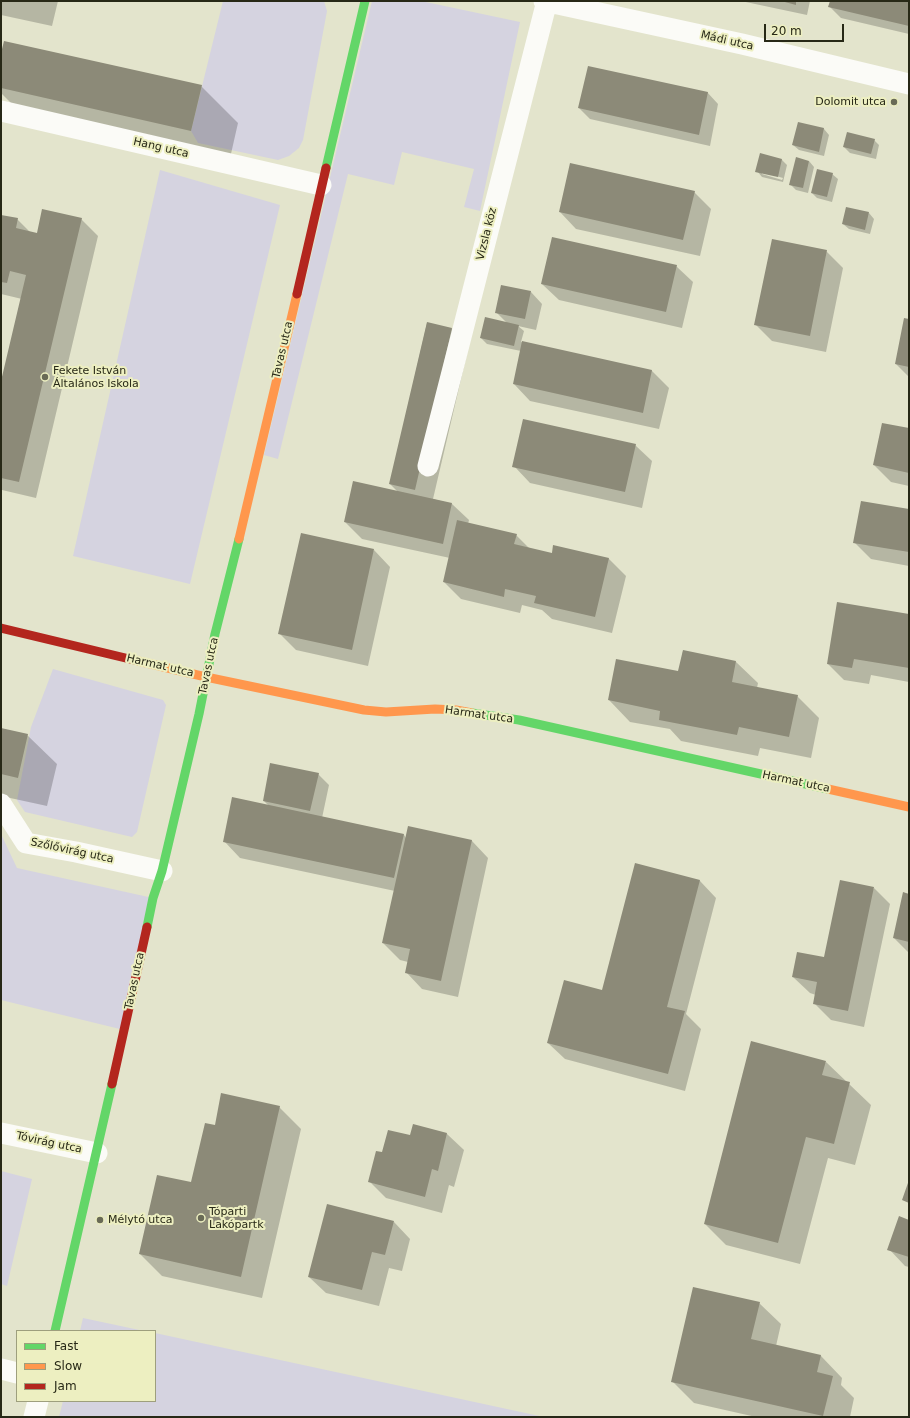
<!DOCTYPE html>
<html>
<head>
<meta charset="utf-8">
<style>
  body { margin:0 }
  #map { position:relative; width:910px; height:1418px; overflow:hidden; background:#e3e4cc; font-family:"DejaVu Sans",sans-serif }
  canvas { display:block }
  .frame { position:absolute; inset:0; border:2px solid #272816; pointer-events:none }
  .legend { position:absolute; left:16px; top:1330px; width:140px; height:72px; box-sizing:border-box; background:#edefc1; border:1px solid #9e9f7d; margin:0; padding:5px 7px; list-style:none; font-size:12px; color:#272816 }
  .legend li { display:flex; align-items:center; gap:8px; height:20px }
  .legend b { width:20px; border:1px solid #9e9f7d }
  .scale { position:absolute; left:764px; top:24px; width:80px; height:18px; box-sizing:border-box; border:2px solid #272816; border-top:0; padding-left:5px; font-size:12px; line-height:14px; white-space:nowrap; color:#272816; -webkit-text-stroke:3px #edefc1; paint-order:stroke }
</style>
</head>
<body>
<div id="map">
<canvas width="910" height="1418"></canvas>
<div class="frame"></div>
<ul class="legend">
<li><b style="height:5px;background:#63d668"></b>Fast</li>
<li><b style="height:5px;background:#ff974d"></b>Slow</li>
<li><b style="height:5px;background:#b3261e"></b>Jam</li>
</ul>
<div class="scale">20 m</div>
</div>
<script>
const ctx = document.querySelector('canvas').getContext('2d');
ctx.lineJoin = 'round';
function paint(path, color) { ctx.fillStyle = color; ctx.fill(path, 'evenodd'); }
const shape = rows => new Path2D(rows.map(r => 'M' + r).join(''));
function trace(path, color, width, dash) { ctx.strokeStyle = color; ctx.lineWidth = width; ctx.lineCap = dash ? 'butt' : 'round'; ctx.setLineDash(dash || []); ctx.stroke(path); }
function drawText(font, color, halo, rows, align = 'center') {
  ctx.font = font + ' "DejaVu Sans",sans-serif'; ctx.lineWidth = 4; ctx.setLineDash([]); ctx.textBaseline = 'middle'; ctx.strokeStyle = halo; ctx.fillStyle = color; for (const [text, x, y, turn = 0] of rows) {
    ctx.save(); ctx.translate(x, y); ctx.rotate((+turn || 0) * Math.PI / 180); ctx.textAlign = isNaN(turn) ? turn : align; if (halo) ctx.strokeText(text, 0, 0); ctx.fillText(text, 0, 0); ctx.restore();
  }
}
paint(shape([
  [223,1,324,1,327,11,303,140,299,148,289,156,278,160,198,143,191,131],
  [372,1,421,1,520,22,480,211,464,207,474,169,402,152,394,185,348,174,278,459,264,455],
  [160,170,280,205,190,584,73,556],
  [53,669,163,700,166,705,137,832,132,837,25,812,17,800,31,727],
  [1,834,17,868,153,898,124,1030,1,1000],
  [1,1171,32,1179,7,1286,1,1284],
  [83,1318,144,1331,80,1331],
  [155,1333,544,1417,59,1417,63,1401,155,1401]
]), '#d5d3e0');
paint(shape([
  [1,1,58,1,52,26,1,15],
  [741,1,810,1,807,15],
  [831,1,909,1,909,34,841,18,830,7],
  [1,58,201,86,238,123,228,167,31,123,1,93],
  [707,92,718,104,710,146,590,119,579,108],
  [799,123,824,129,829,135,824,156,799,150,793,145],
  [874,140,879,145,876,159,850,153,844,147],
  [761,154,782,160,787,165,783,182,762,177,757,171],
  [762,172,783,178,782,180,762,174],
  [809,161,814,167,808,193,796,190,790,184],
  [832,174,838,179,832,202,817,198,812,193],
  [694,192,711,209,700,256,576,229,560,212],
  [869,213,874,219,870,234,849,229,843,224],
  [1,216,17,219,31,233,38,234,81,219,98,236,36,498,2,490,1,489,1,386,22,299,1,294],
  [826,251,843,268,826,352,772,341,755,324],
  [676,266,693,282,682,328,559,300,542,284],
  [531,292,542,304,536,330,518,326,524,331,521,342,652,371,669,388,659,429,530,401,514,384,521,351,487,344,481,338,508,324,496,312],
  [909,320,909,377,896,364],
  [427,323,452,329,469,345,433,499,452,504,469,520,468,524,516,535,530,549,552,554,554,546,609,559,626,576,612,633,552,619,542,610,522,605,520,613,461,599,444,582,450,558,362,539,345,522,398,492,390,484],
  [909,429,909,486,891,482,874,465],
  [635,445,652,461,642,508,530,483,514,466],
  [909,510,909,566,871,559,854,542],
  [374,550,390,567,368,666,296,650,280,634],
  [909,615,909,682,871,675,869,684,844,680,828,664],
  [683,651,736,662,758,683,757,688,797,696,819,718,811,758,760,748,758,756,681,741,670,729,630,722,609,700,679,672],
  [1,729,27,735,57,764,47,806,1,796],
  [318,774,329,785,322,818,404,835,406,838,409,828,472,841,488,858,458,997,422,989,406,972,408,962,400,960,383,943,395,891,240,858,224,841,269,806,264,801],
  [636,864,700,881,716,898,686,1014,701,1029,685,1091,565,1059,548,1043,603,991],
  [874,888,890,904,864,1027,831,1020,814,1003,816,995,810,993,793,977,825,959],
  [909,895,909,953,894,938],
  [826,1062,871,1105,855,1165,828,1158,800,1264,726,1245,705,1224],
  [279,1107,301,1129,262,1298,162,1276,140,1254,192,1184,215,1126],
  [414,1125,447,1134,464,1150,454,1187,449,1185,442,1213,386,1198,370,1182,383,1154,411,1136],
  [909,1221,909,1267,905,1266,889,1249],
  [394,1222,410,1239,402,1271,389,1268,379,1306,326,1293,309,1277],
  [759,1303,781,1324,776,1346,821,1356,842,1378,841,1385,854,1398,850,1417,756,1417,694,1403,672,1381]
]), '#0003');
paint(shape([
  [781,1,796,1,796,5],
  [830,1,909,1,909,26,828,7],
  [4,41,202,85,191,131,1,88,1,53],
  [588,66,708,92,699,135,578,108],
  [798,122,824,128,819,152,792,145],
  [847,132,875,139,871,154,843,147],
  [760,153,782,159,778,177,755,172],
  [796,157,809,161,803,188,789,185],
  [570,163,695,191,683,240,559,212],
  [817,169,833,173,827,197,811,193],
  [846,207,869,212,865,230,842,224],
  [42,209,82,218,19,482,1,478,1,381,26,275,10,271,7,283,1,282,1,215,18,218,16,228,37,233],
  [552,237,677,265,666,312,541,284],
  [772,239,827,250,810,336,754,325],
  [501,285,531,291,525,319,495,313],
  [485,317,519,325,514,346,480,338],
  [904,318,909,319,909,367,895,364],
  [427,322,452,328,415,490,389,484],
  [522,341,652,370,643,413,513,384],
  [523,419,636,444,625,492,512,467],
  [882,423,909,428,909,473,873,465],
  [353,481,452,503,443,544,344,522],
  [861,501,909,509,909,552,853,543],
  [457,520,517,534,514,544,552,553,553,545,609,558,595,617,534,603,536,596,505,589,504,597,443,582],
  [301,533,374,549,352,650,278,634],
  [837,602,909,614,909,668,854,659,852,668,827,664],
  [683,650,736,661,732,682,798,695,789,737,739,727,737,735,659,720,660,711,608,700,616,659,678,671],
  [1,728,28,734,18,778,1,774],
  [270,763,319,773,310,811,263,801],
  [232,797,404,834,394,878,223,842],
  [408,826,472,840,441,981,405,973,410,949,382,943],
  [635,863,700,880,667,1007,685,1011,668,1074,547,1043,564,980,602,990],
  [840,880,874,887,848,1011,813,1004,817,982,792,977,797,952,824,957],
  [903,892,909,894,909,942,893,938],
  [751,1041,826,1061,822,1075,850,1082,834,1144,806,1137,778,1243,704,1224],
  [221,1093,280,1106,241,1277,139,1254,157,1175,191,1182,205,1123,215,1125],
  [413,1124,447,1133,438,1171,432,1169,425,1197,368,1182,376,1151,382,1152,388,1130,410,1135],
  [909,1180,909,1203,902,1200],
  [327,1204,394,1221,385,1255,372,1252,362,1290,308,1277],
  [899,1216,909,1220,909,1257,887,1250],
  [693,1287,760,1302,751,1339,821,1355,817,1372,833,1376,823,1416,671,1382]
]), '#8c8a78');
trace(shape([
  [544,1,742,44,909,84],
  [1,111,321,185],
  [428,466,547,1],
  [1,804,26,843,76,852,162,871],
  [1,1133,97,1153],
  [1,1369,17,1373],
  [34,1417,38,1401]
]), '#fbfbf7', 21);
trace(shape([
  [326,168,365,1],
  [472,713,519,720,828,789],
  [147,927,153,898,162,871,199,714,215,634,239,539],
  [55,1331,112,1084]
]), '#63d668', 9);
trace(shape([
  [239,539,297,294],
  [138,661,206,677,364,710,386,712,435,709,456,710,472,713],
  [828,789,909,807]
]), '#ff974d', 9);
trace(shape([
  [297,294,326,168],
  [1,628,138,661],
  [112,1084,147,927]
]), '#b3261e', 9);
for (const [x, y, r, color] of [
  [894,102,4,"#696a56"],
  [45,377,4,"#696a56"],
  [201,1218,4,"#696a56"],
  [100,1220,4,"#696a56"]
]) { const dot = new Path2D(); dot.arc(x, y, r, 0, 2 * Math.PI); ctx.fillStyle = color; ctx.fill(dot); trace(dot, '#edefc1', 1.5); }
drawText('11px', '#272816', '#edefc1', [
  ["Mádi utca",727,41,13],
  ["Hang utca",161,148,13],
  ["Vizsla köz",487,234,-76],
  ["Tavas utca",283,350,-77],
  ["Harmat utca",160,666,13],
  ["Tavas utca",209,666,-78],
  ["Harmat utca",479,715,8],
  ["Harmat utca",796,782,12],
  ["Szőlővirág utca",72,851,12],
  ["Tavas utca",135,981,-78],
  ["Tóvirág utca",49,1143,12]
]);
drawText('11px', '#272816', '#edefc1', [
  ["Dolomit utca",886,102,"right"],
  ["Fekete István",53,371],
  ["Általános Iskola",53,384],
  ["Tóparti",209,1212],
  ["Lakópartk",209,1225],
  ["Mélytó utca",108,1220]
], 'left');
</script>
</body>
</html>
